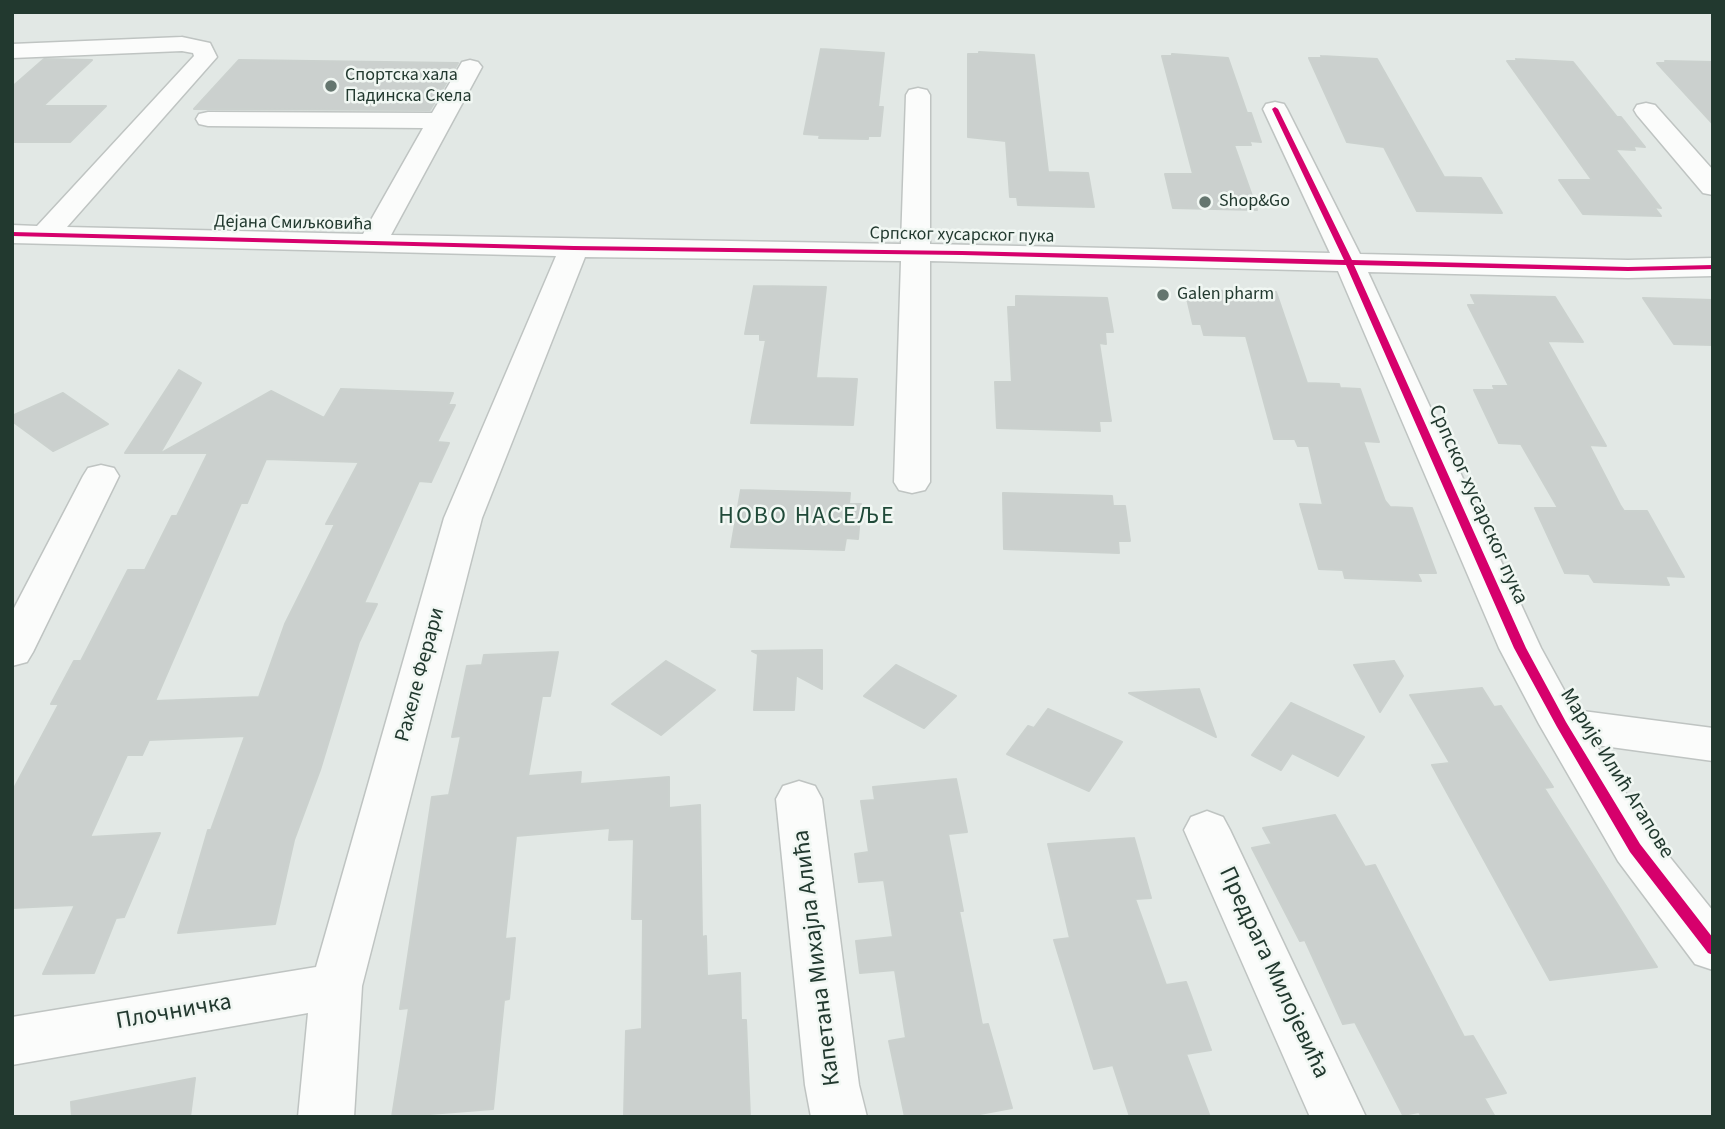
<!DOCTYPE html>
<html>
<head>
<meta charset="utf-8">
<style>
  body { margin:0 }
  #map { position:relative; width:1725px; height:1129px; overflow:hidden; background:#e2e8e5; font-family:"Source Sans 3",sans-serif }
  canvas { display:block }
  .frame { position:absolute; inset:0; border:14px solid #22392f; pointer-events:none }
</style>
</head>
<body>
<div id="map">
<canvas width="1725" height="1129"></canvas>
<div class="frame"></div>
</div>
<script>
const ctx = document.querySelector('canvas').getContext('2d');
ctx.lineJoin = 'round';
function paint(path, color) { ctx.fillStyle = color; ctx.fill(path, 'evenodd'); }
const shape = rows => new Path2D(rows.map(r => 'M' + r).join(''));
function trace(path, color, width, dash) { ctx.strokeStyle = color; ctx.lineWidth = width; ctx.lineCap = dash ? 'butt' : 'round'; ctx.setLineDash(dash || []); ctx.stroke(path); }
function drawText(font, color, halo, rows, align = 'center') {
  ctx.font = font + ' "Source Sans 3",sans-serif'; ctx.lineWidth = 5; ctx.setLineDash([]); ctx.textBaseline = 'middle'; ctx.strokeStyle = halo; ctx.fillStyle = color; for (const [text, x, y, turn = 0] of rows) {
    ctx.save(); ctx.translate(x, y); ctx.rotate((+turn || 0) * Math.PI / 180); ctx.textAlign = isNaN(turn) ? turn : align; if (halo) ctx.strokeText(text, 0, 0); ctx.fillText(text, 0, 0); ctx.restore();
  }
}
const building = shape([
  [821,49,884,53,878,107,883,107,880,136,868,136,868,139,819,138,820,135,804,134,821,49],
  [979,52,1034,55,1048,172,1088,173,1094,207,1018,205,1017,197,1010,197,1006,141,968,137,968,54,979,54,979,52],
  [1172,54,1228,58,1247,113,1251,113,1261,142,1249,141,1251,145,1234,145,1257,210,1173,208,1165,174,1193,174,1162,56,1172,56,1172,54],
  [1321,56,1377,59,1444,177,1481,178,1502,213,1417,211,1384,147,1347,142,1309,58,1322,58,1321,56],
  [44,59,92,60,43,106,106,106,70,142,12,142,12,87,44,59],
  [1516,59,1573,62,1617,117,1621,117,1645,147,1633,146,1635,150,1615,149,1661,208,1654,207,1661,216,1583,214,1559,180,1592,180,1507,61,1517,61,1516,59],
  [239,60,458,63,430,110,194,109,239,60],
  [1665,61,1713,62,1713,124,1657,63,1667,63,1665,61],
  [754,286,826,287,816,378,857,379,853,425,751,423,766,340,760,340,760,334,745,334,754,286],
  [1185,290,1276,292,1307,383,1339,384,1340,388,1360,389,1379,442,1363,441,1385,501,1390,507,1412,508,1436,573,1417,573,1421,581,1345,578,1343,570,1319,569,1300,504,1323,505,1309,446,1298,446,1295,439,1274,439,1246,336,1204,335,1201,324,1193,324,1185,290],
  [1471,295,1555,297,1583,342,1547,341,1606,446,1589,445,1620,505,1624,511,1647,511,1684,577,1665,576,1669,585,1594,582,1589,574,1565,573,1535,508,1558,508,1521,444,1499,443,1474,390,1495,390,1493,386,1509,386,1468,305,1476,305,1471,295],
  [1016,296,1107,298,1113,332,1105,332,1106,344,1099,343,1111,421,1099,421,1100,431,997,428,995,382,1012,382,1008,307,1016,307,1016,296],
  [1643,298,1713,300,1713,345,1674,344,1643,298],
  [179,370,201,383,160,453,125,453,179,370],
  [341,389,453,393,448,405,455,405,437,442,449,443,431,482,419,481,364,603,377,604,359,642,320,770,294,840,275,924,178,933,208,830,211,830,245,736,149,740,142,755,127,755,90,837,160,833,124,917,116,918,94,973,43,974,75,905,12,908,12,792,59,704,51,704,74,661,81,661,128,570,145,570,172,516,177,516,208,453,161,453,271,391,324,418,341,389],
  [266,459,359,462,326,524,335,524,285,624,259,697,155,701,241,503,247,503,266,459],
  [63,393,108,424,53,451,12,421,12,416,63,393],
  [741,490,850,493,849,504,861,504,858,539,846,538,844,550,731,547,741,490],
  [1003,493,1112,496,1113,506,1125,506,1130,541,1118,541,1119,553,1004,549,1003,493],
  [822,650,822,689,796,675,794,710,754,710,758,654,752,651,822,650],
  [558,652,550,696,542,696,528,776,581,772,580,784,669,777,669,808,700,805,702,937,706,936,707,976,740,973,741,1020,746,1020,750,1117,624,1117,626,1031,642,1029,643,919,632,919,634,839,609,840,610,828,516,836,505,939,515,938,509,999,504,1000,493,1109,392,1117,409,1008,400,1009,432,797,449,795,461,736,452,737,467,666,482,665,484,655,558,652],
  [666,661,715,690,661,735,612,704,666,661],
  [1394,661,1403,676,1380,712,1354,665,1394,661],
  [896,665,956,696,924,728,864,696,896,665],
  [1482,688,1494,707,1501,706,1553,787,1544,788,1657,967,1550,980,1432,765,1450,763,1410,695,1482,688],
  [1199,689,1216,737,1129,693,1199,689],
  [1291,703,1364,737,1338,776,1292,753,1281,770,1252,755,1291,703],
  [1048,709,1122,742,1089,791,1007,754,1028,726,1034,728,1048,709],
  [956,779,967,832,948,834,963,911,959,911,982,1025,988,1024,1012,1108,964,1117,905,1117,889,1041,906,1038,895,970,860,973,856,941,893,937,884,880,859,882,855,854,869,852,861,801,875,800,873,787,956,779],
  [1335,815,1365,867,1375,865,1464,1037,1473,1036,1506,1093,1484,1098,1495,1117,1422,1117,1419,1112,1403,1115,1355,1022,1343,1024,1305,940,1300,941,1252,848,1272,844,1263,828,1335,815],
  [1134,838,1151,898,1135,899,1166,985,1186,982,1211,1050,1186,1054,1210,1117,1130,1117,1113,1065,1094,1069,1054,940,1070,938,1048,844,1134,838],
  [195,1078,190,1117,72,1117,71,1102,195,1078]
]);
paint(building, '#cbd0ce');
trace(building, '#cbd1ce', 2);
const minor = shape([
  [182,37,210,43,217,57,67,227,363,234,423,128,208,126,199,124,196,119,199,114,208,112,432,113,462,62,470,60,478,62,482,67,391,235,901,244,906,95,909,90,918,88,927,90,930,95,930,244,1330,253,1263,109,1266,104,1275,102,1284,104,1287,109,1360,254,1628,260,1713,258,1713,276,1628,278,1368,272,1541,648,1575,710,1713,728,1713,761,1596,745,1652,835,1713,911,1713,970,1695,964,1618,861,1539,724,1499,648,1338,271,930,261,930,482,925,490,912,493,899,490,894,482,901,261,585,257,482,518,362,986,354,1117,298,1117,308,1013,12,1065,12,1017,316,967,444,518,556,256,12,243,12,225,37,226,194,56,193,53,182,51,12,58,12,44,182,37],
  [1646,103,1655,105,1713,170,1713,195,1703,193,1637,115,1634,110,1637,105,1646,103],
  [101,465,114,468,119,476,33,652,27,662,12,666,12,612,83,476,88,468,101,465],
  [799,781,815,786,822,799,859,1085,867,1117,811,1117,805,1085,776,799,783,786,799,781],
  [1207,811,1223,817,1230,830,1366,1117,1310,1117,1184,830,1191,817,1207,811]
]);
trace(minor, '#bfc4c2', 3);
paint(minor, '#fbfcfb');
paint(shape([
  [1275,107,1278,109,1352,260,1628,267,1713,265,1713,269,1628,271,1354,265,1526,648,1566,722,1640,844,1713,938,1713,955,1708,953,1630,852,1557,727,1514,648,1346,265,962,255,574,250,12,236,12,232,574,246,962,251,1344,260,1272,109,1275,107]
]), '#d6006c');
for (const [x, y, r, color] of [
  [331,86,7,"#65766f"],
  [1205,202,7,"#65766f"],
  [1163,295,7,"#65766f"]
]) { const dot = new Path2D(); dot.arc(x, y, r, 0, 2 * Math.PI); ctx.fillStyle = color; ctx.fill(dot); trace(dot, '#f1f7f3', 2.5); }
drawText('18px', '#22392f', '#f1f7f3', [
  ["Спортска хала",345,76],
  ["Падинска Скела",345,97],
  ["Shop&Go",1219,202],
  ["Galen pharm",1177,295]
], 'left');
drawText('18px', '#22392f', '#f1f7f3', [
  ["Дејана Смиљковића",293,224,1],
  ["Српског хусарског пука",962,236,1]
]);
drawText('21px', '#22392f', '#f1f7f3', [
  ["Српског хусарског пука",1477,505,66],
  ["Рахеле Ферари",421,675,-75],
  ["Марије Илић Агапове",1616,774,58]
]);
ctx.letterSpacing = '2px';
drawText('24px', '#204a39', '#f1f7f3', [
  ["НОВО НАСЕЉЕ",807,518]
]);
ctx.letterSpacing = '0px';
drawText('24px', '#22392f', '#f1f7f3', [
  ["Капетана Михајла Алића",818,958,-97],
  ["Предрага Милојевића",1273,973,65],
  ["Плочничка",174,1013,-10]
]);
</script>
</body>
</html>
